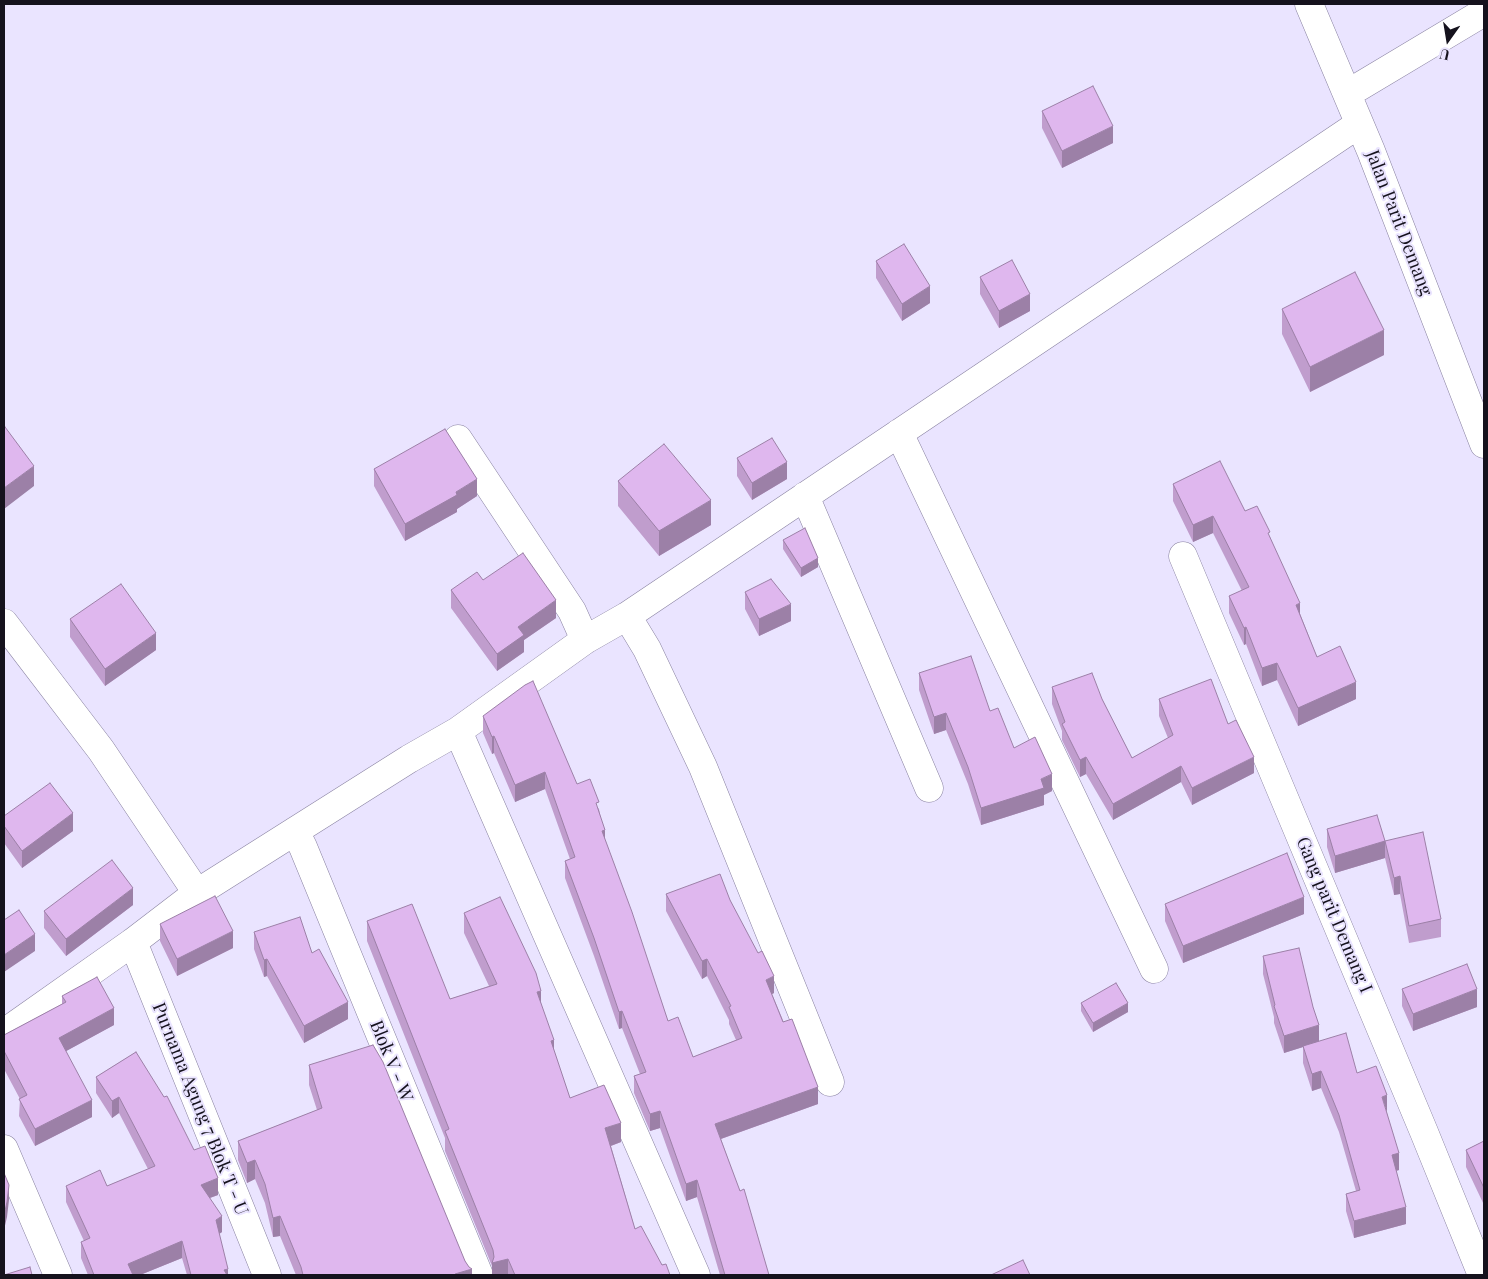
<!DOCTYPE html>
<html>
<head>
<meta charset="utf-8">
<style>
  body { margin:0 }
  #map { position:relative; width:1488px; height:1279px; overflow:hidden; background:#eae4ff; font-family:"Playfair Display",serif }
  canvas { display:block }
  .frame { position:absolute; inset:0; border:5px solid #15121d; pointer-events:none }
  .north { position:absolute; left:1423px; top:15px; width:50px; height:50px; -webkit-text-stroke:4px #eae4ff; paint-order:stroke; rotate:193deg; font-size:14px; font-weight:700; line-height:20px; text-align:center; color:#15121d }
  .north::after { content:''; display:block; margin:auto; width:18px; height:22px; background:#15121d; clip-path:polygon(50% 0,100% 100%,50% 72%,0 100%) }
</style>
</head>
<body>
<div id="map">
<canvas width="1488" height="1279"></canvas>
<div class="frame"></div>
<div class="north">U</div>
</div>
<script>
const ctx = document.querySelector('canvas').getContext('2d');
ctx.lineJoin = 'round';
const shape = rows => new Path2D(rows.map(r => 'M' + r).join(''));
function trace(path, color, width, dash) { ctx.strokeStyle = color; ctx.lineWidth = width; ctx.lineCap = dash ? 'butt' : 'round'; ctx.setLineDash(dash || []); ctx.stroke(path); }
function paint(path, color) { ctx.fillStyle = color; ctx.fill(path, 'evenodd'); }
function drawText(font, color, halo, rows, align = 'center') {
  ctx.font = font + ' "Playfair Display",serif'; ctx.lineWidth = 4; ctx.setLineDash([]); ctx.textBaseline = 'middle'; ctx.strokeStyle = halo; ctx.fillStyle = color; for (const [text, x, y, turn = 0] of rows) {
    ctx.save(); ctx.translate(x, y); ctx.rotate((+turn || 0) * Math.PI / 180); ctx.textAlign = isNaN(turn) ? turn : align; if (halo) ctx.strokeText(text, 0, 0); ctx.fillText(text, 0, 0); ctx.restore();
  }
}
const minor = shape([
  [1309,4,1371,151,1484,444],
  [1347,94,1484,12],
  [899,433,1154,969],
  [458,439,572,611,585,640],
  [805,496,929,788],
  [1183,556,1424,1132,1482,1275],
  [627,616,647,649,703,767,830,1082],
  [4,623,101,750,197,893],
  [458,731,696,1275],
  [295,831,303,847,479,1275],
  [133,942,267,1275],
  [4,1033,133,942,197,893,409,759,458,731,585,640,627,616,1359,124],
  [4,1149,58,1275]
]);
trace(minor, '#8982a1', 29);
trace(minor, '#fff', 28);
paint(shape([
  [1042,111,1113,143,1062,168,1042,128],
  [876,261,930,303,902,321,876,278],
  [980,277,1030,311,999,328,980,294],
  [1282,309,1384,355,1310,392,1282,334],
  [737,458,787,479,752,500,737,476],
  [374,469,477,496,457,509,457,512,405,541,374,486],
  [618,481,711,525,659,556,618,506],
  [1173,484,1245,511,1270,537,1317,657,1356,699,1298,726,1277,680,1262,686,1246,644,1244,645,1229,613,1229,596,1242,591,1213,533,1193,542,1173,501],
  [783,540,818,567,801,577,783,549],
  [483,580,556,618,524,640,524,652,497,671,451,608,451,590],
  [745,592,791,621,759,636,745,609],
  [70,619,156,650,105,686,70,637],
  [919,673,990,711,1014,748,1052,791,1044,795,1044,805,981,825,968,784,946,730,934,734,919,690],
  [1052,687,1102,699,1132,758,1168,738,1159,716,1159,699,1254,773,1192,805,1181,782,1113,820,1086,774,1080,777,1062,740,1062,731,1052,704],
  [483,716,577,784,599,809,605,841,668,1021,693,1057,736,1040,729,1024,729,1020,707,976,702,979,666,911,666,894,730,900,774,993,772,994,818,1104,721,1139,769,1275,720,1275,697,1197,686,1201,660,1128,650,1131,634,1093,634,1076,640,1074,622,1028,619,1029,594,956,565,878,565,861,570,859,545,789,515,802,494,753,492,754,483,733],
  [4,816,73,831,22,868,4,843],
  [1327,829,1385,841,1441,919,1441,937,1409,943,1400,894,1394,895,1385,858,1335,873,1327,847],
  [1165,904,1304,914,1183,963,1165,921],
  [133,905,66,956,44,928,44,911],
  [464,913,541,1003,554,1052,570,1098,621,1142,611,1146,635,1229,662,1265,670,1275,492,1275,492,1266,445,1151,445,1138,367,941,367,921,450,999,489,986,464,933],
  [160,924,233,948,177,976,160,941],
  [254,932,312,953,348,1019,304,1043,267,976,264,977,254,949],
  [1263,956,1319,1041,1357,1073,1387,1113,1399,1170,1396,1171,1406,1224,1354,1238,1346,1211,1346,1194,1356,1191,1339,1132,1321,1088,1312,1091,1303,1063,1303,1047,1284,1053,1274,1023,1274,1017,1263,974],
  [1402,989,1477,1007,1413,1031,1402,1006],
  [62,996,114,1025,66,1051,92,1117,35,1146,19,1116,20,1099,4,1069,4,1035,62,1004],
  [1081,1003,1128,1012,1093,1032,1081,1011],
  [136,1052,218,1195,210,1198,222,1232,219,1234,228,1275,187,1275,182,1258,140,1275,88,1275,81,1258,81,1242,84,1241,66,1202,66,1186,107,1186,148,1169,119,1113,112,1118,96,1093,96,1077],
  [309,1065,465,1261,472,1275,296,1275,280,1236,273,1237,265,1203,255,1179,247,1183,238,1160,238,1141,317,1110,309,1085],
  [1484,1141,1484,1205,1466,1167,1466,1150]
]), '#c09dcd');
paint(shape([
  [1113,126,1113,143,1062,168,1062,151],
  [930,286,930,303,902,321,902,304],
  [1030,294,1030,311,999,328,999,311],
  [1384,330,1384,355,1310,392,1310,367],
  [787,462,787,479,752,500,752,483],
  [34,466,34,486,4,509,4,488],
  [477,479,477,496,457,509,457,512,405,541,405,524],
  [711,500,711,525,659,556,659,531],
  [1213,516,1213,533,1193,542,1193,525],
  [818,558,818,567,801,577,801,568],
  [556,600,556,618,524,640,524,652,497,671,497,654,518,627],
  [1300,603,1300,620,1296,605],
  [791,604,791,621,759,636,759,619],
  [1246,627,1246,644,1244,645,1244,628],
  [156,633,156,650,105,686,105,669],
  [1277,663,1277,680,1262,686,1262,668],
  [1356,682,1356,699,1298,726,1298,708],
  [946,713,946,730,934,734,934,717],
  [494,736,494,753,492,754,492,737],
  [1086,757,1086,774,1080,777,1080,760],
  [1254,757,1254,773,1192,805,1192,788],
  [1181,766,1181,782,1113,820,1113,804],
  [545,772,545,789,515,802,515,785],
  [1052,774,1052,791,1044,795,1044,805,981,825,981,808],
  [73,813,73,831,22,868,22,851],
  [605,830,605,847,602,831],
  [1385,841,1385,858,1335,873,1335,856],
  [1400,876,1400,894,1394,895,1394,878],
  [133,888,133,905,66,956,66,939],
  [1304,897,1304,914,1183,963,1183,946],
  [233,931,233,948,177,976,177,959],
  [35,934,35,951,4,972,4,955],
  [267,959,267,976,264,977,264,960],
  [707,959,707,976,702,979,702,961],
  [774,976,774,993,766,997,766,980],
  [1477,989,1477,1007,1413,1031,1413,1014],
  [541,991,541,1011,537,992],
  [348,1002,348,1019,304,1043,304,1026],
  [1128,1003,1128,1012,1093,1032,1093,1023],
  [114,1008,114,1025,59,1055,59,1038],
  [622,1011,622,1028,619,1029,619,1012],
  [1319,1025,1319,1042,1284,1053,1284,1036],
  [554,1040,554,1059,551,1041],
  [1321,1071,1321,1088,1312,1091,1312,1074],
  [818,1087,818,1104,715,1141,715,1124],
  [1387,1095,1387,1113,1382,1097],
  [119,1097,119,1113,112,1118,112,1101],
  [92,1100,92,1117,35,1146,35,1129],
  [660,1111,660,1128,650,1131,650,1114],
  [621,1123,621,1142,605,1148,605,1128],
  [1399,1153,1399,1170,1392,1172,1392,1155],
  [255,1160,255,1179,247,1183,247,1163],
  [218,1178,218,1195,201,1201,201,1185],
  [697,1180,697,1197,686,1201,686,1184],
  [9,1185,9,1200,7,1217,4,1230,4,1215],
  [1406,1207,1406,1224,1354,1238,1354,1221],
  [222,1216,222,1232,216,1236,216,1220],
  [280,1216,280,1236,273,1237,273,1218],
  [182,1241,182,1258,140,1275,128,1275,128,1264],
  [508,1259,508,1275,492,1275,492,1263],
  [228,1269,228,1275,224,1275,224,1270],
  [472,1269,472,1275,455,1275,455,1274]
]), '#9c80a7');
const building = shape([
  [1093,86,1113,126,1062,151,1042,111,1093,86],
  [904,244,930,286,902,304,876,261,904,244],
  [1012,260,1030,294,999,311,980,277,1012,260],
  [1355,272,1384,330,1310,367,1282,309,1355,272],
  [5,427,34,466,4,488,4,428,5,427],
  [445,429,477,479,456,492,457,495,405,524,374,469,445,429],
  [772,438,787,462,752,483,737,458,772,438],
  [664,444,711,500,659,531,618,481,664,444],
  [1220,461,1245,511,1257,506,1270,532,1268,533,1300,603,1296,605,1317,657,1340,646,1356,682,1298,708,1277,663,1262,668,1246,627,1244,628,1229,596,1249,587,1213,516,1193,525,1173,484,1220,461],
  [805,528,818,558,801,568,783,540,805,528],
  [523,553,556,600,518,627,524,635,497,654,451,590,477,572,483,580,523,553],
  [771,579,791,604,759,619,745,592,771,579],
  [121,584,156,633,105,669,70,619,121,584],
  [971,656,990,711,998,708,1014,748,1035,737,1052,774,1041,779,1044,788,981,808,968,767,946,713,934,717,919,673,971,656],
  [1092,673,1102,699,1132,758,1173,735,1159,699,1211,679,1228,724,1236,720,1254,757,1192,788,1181,766,1113,804,1086,757,1080,760,1062,724,1065,722,1052,687,1092,673],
  [533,681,577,784,590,779,599,802,596,803,605,830,602,831,632,912,668,1021,678,1017,693,1057,742,1038,729,1007,731,1006,707,959,702,961,666,894,720,874,730,900,758,953,762,951,774,976,766,980,783,1022,792,1019,818,1087,715,1124,740,1191,744,1189,769,1275,725,1275,697,1180,686,1184,660,1111,650,1114,634,1076,646,1072,622,1011,619,1012,594,938,565,861,575,857,545,772,515,785,494,736,492,737,483,716,525,685,533,681],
  [50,783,73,813,22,851,4,826,4,816,50,783],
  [1377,815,1385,841,1335,856,1327,829,1377,815],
  [1423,832,1441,919,1409,926,1400,876,1394,878,1385,841,1423,832],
  [1287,853,1304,897,1183,946,1165,904,1287,853],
  [112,860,133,888,66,939,44,911,112,860],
  [215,896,233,931,177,959,160,924,215,896],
  [500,897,536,973,541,991,537,992,554,1040,551,1041,570,1098,604,1085,621,1123,605,1128,635,1229,641,1226,662,1265,666,1264,670,1275,515,1275,508,1259,492,1263,494,1257,493,1250,445,1131,449,1129,367,921,412,904,450,999,497,984,464,913,500,897],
  [19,910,35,934,4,955,4,920,19,910],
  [300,917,312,953,319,949,348,1002,304,1026,267,959,264,960,254,932,300,917],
  [1299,948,1313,1007,1319,1025,1284,1036,1274,1006,1275,1005,1263,956,1299,948],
  [1467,964,1477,989,1413,1014,1402,989,1467,964],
  [97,977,114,1008,59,1038,92,1100,35,1129,19,1099,27,1095,4,1051,4,1035,66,1002,62,996,97,977],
  [1116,983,1128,1003,1093,1023,1081,1003,1116,983],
  [1346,1033,1357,1073,1376,1066,1387,1095,1382,1097,1399,1153,1392,1155,1406,1207,1354,1221,1346,1194,1360,1190,1339,1115,1321,1071,1312,1074,1303,1046,1346,1033],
  [373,1045,383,1062,465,1261,469,1267,472,1269,455,1274,455,1275,303,1275,301,1267,280,1216,273,1218,265,1184,255,1160,247,1163,238,1141,322,1108,309,1065,373,1045],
  [136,1052,164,1097,167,1096,194,1150,205,1146,218,1178,201,1185,222,1216,216,1220,228,1269,224,1270,227,1275,191,1275,182,1241,128,1264,133,1275,94,1275,81,1242,90,1238,66,1186,100,1170,107,1186,155,1166,119,1097,112,1101,96,1077,136,1052],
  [1484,1141,1484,1188,1466,1150,1484,1141],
  [4,1173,9,1185,7,1202,4,1215,4,1173],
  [1023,1260,1030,1275,991,1275,1023,1260],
  [30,1267,32,1275,4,1275,30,1267]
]);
paint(building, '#dfb7ee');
trace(building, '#9c80a7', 1);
drawText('18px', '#15121d', '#eae4ff', [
  ["Jalan Parit Demang",1399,223,69],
  ["Gang parit Demang I",1334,915,67],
  ["Blok V - W",391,1061,68],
  ["Purnama Agung 7 Blok T - U",200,1109,68]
]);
</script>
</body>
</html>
